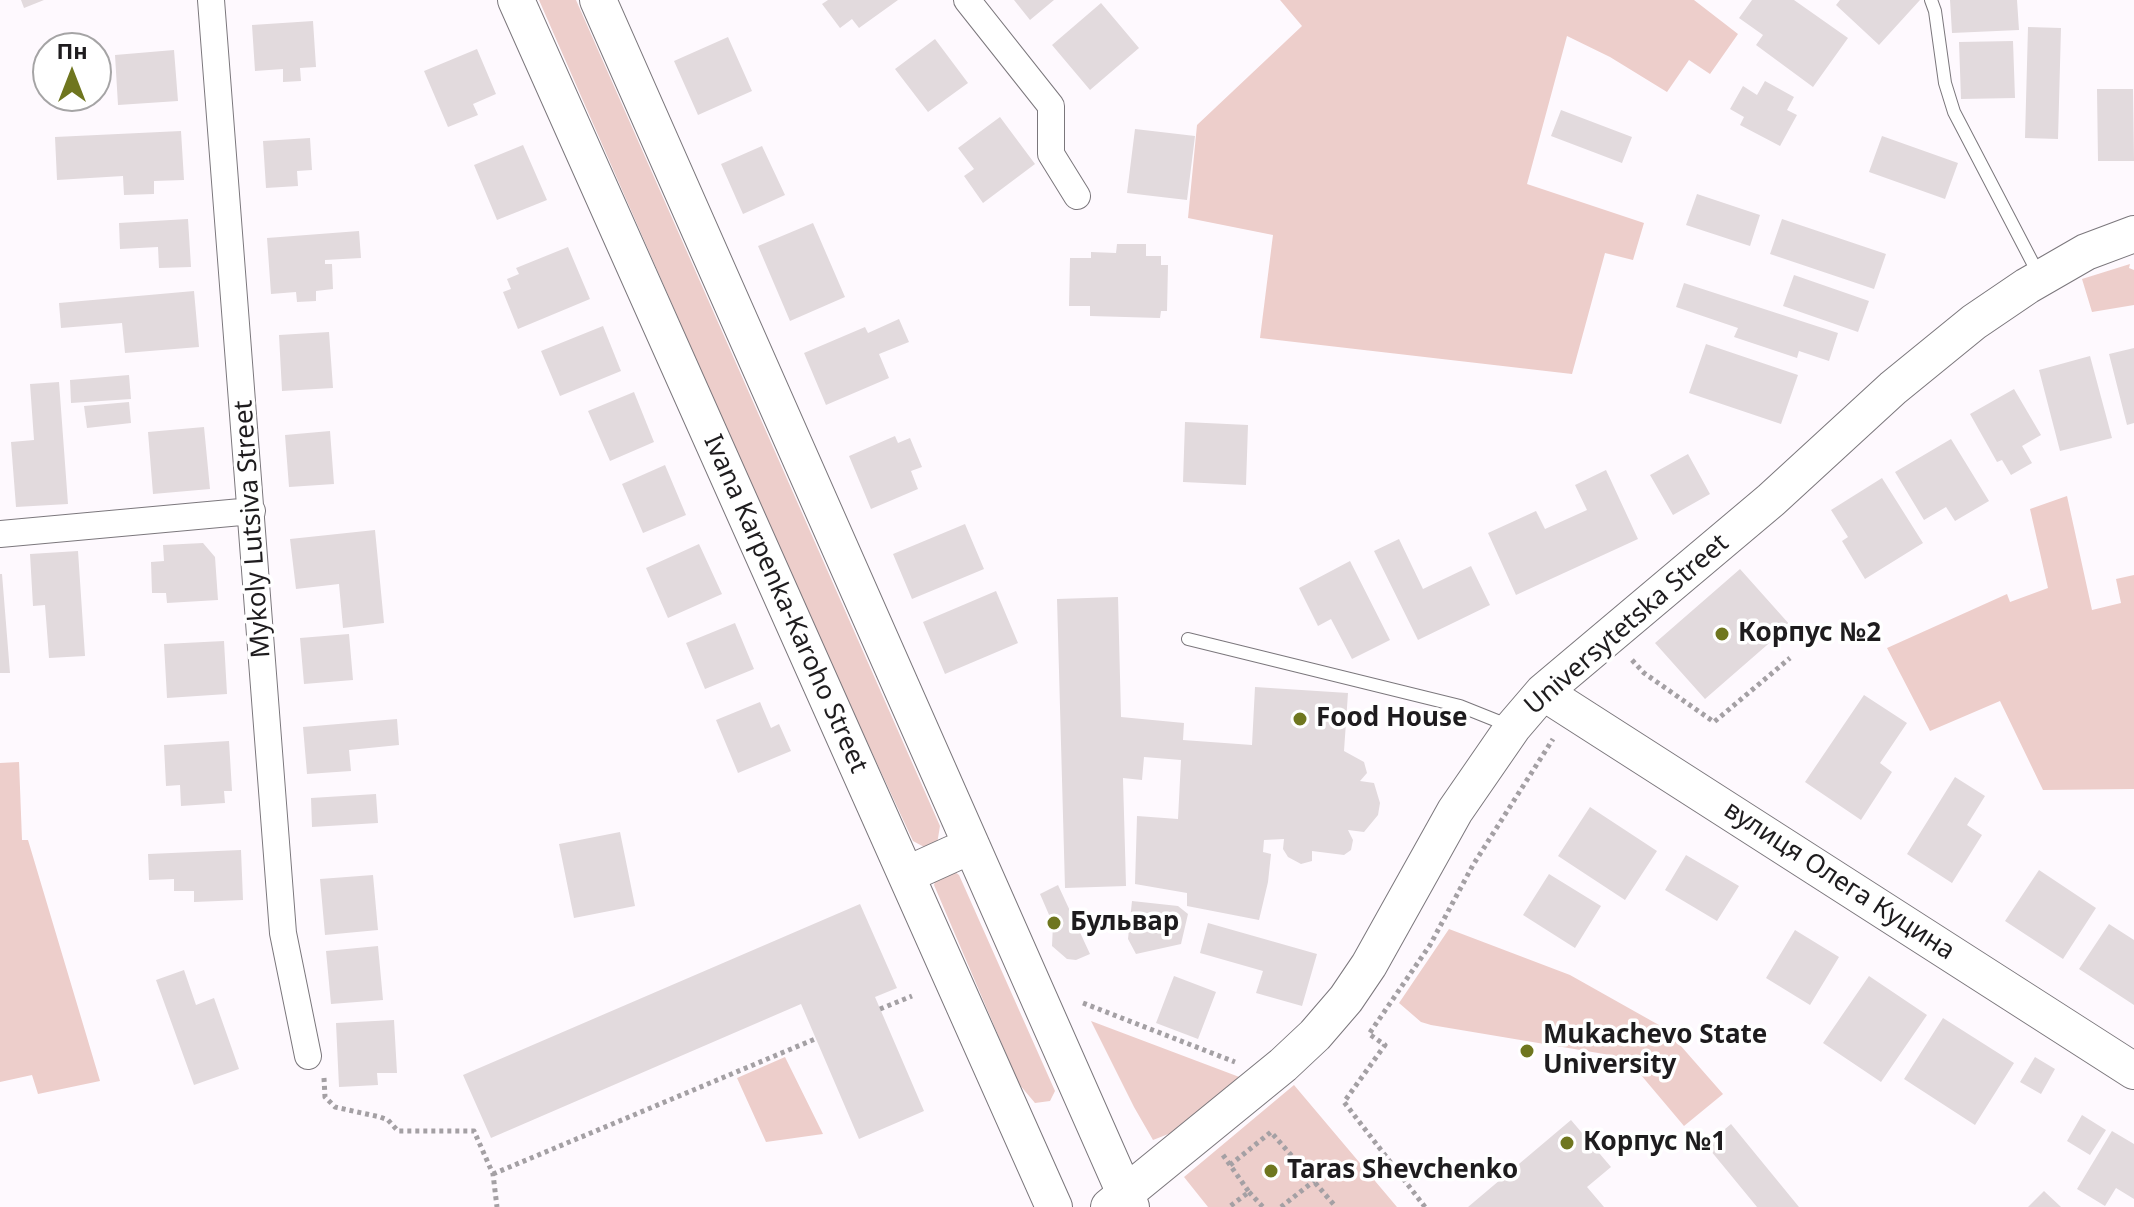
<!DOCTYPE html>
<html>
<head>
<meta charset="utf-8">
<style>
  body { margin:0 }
  #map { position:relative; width:2134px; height:1207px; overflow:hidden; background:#fef9fe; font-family:"Noto Sans",sans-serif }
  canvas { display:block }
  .north { position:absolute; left:32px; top:32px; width:80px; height:80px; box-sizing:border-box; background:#fff; border:2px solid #a5a4a5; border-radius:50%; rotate:0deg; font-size:22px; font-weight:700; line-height:32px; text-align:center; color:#1e1c1e }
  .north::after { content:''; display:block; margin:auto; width:28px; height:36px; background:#6f761f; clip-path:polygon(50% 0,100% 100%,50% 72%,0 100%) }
</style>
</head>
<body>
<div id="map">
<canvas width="2134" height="1207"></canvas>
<div class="north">Пн</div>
</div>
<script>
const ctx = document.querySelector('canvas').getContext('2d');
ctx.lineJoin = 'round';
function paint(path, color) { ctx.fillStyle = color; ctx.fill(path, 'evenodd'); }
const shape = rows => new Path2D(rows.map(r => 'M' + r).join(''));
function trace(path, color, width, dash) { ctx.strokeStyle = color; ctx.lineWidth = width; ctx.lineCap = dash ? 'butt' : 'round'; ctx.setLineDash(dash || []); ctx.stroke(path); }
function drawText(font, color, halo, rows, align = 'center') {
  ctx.font = font + ' "Noto Sans",sans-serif'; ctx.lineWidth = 7; ctx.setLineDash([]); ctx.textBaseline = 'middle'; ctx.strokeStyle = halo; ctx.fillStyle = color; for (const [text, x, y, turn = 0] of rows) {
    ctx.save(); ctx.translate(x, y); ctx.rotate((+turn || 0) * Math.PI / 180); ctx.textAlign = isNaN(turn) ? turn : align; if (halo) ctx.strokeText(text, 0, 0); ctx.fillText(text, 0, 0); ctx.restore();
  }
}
paint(shape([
  [539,0,576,0,940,826,937,844,926,848,913,841,808,615],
  [1280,0,1694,0,1738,34,1710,74,1689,60,1667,92,1610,57,1567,36,1527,184,1644,223,1633,260,1605,253,1572,374,1260,338,1273,235,1188,218,1197,125,1302,26],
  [2130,264,2129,268,2134,270,2134,305,2092,312,2082,279],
  [2067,496,2092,610,2121,603,2116,579,2134,575,2134,789,2043,790,2000,701,1930,731,1887,648,2007,594,2010,602,2048,588,2030,509],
  [19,762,22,840,28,840,100,1081,38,1094,32,1075,0,1082,0,763],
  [952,870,959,875,1055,1091,1050,1101,1035,1103,1019,1084,934,885,938,873],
  [1449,929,1570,975,1666,1029,1723,1094,1684,1126,1630,1062,1622,1057,1431,1025,1421,1022,1399,1003],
  [1091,1021,1242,1078,1171,1133,1153,1140,1134,1107],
  [785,1057,823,1134,766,1142,737,1078],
  [1294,1085,1397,1207,1208,1207,1184,1177]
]), '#edcecb');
paint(shape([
  [21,0,44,0,24,8],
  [828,0,898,0,859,28,852,19,840,28,822,4],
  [1014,0,1054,0,1030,20],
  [1752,0,1794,0,1848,38,1813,87,1756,45,1763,35,1739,18],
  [1840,0,1920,0,1879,45,1836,5],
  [1950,0,2017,0,2019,30,1952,33],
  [1101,3,1139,48,1090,90,1052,45],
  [313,21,316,67,300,68,301,81,283,82,283,69,255,71,252,25],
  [2028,27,2061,28,2058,139,2025,138],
  [728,37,752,91,698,115,674,61],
  [935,39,968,83,928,112,895,69],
  [2013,41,2015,98,1961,99,1959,42],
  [477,49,496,94,473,104,478,115,448,127,424,71],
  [174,50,178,101,118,105,115,55],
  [1765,81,1794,97,1787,110,1797,115,1780,146,1740,125,1744,117,1730,109,1743,86,1757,95],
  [2097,89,2133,89,2134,161,2098,161],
  [1561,110,1632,137,1622,163,1551,136],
  [1000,117,1035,164,983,203,964,176,974,169,958,148],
  [1135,129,1195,136,1187,200,1127,193],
  [181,131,184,180,154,181,154,194,124,195,123,176,57,180,55,137],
  [1882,136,1958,163,1945,199,1869,172],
  [310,138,312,170,297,171,298,186,266,188,263,141],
  [523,145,547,200,497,220,474,165],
  [762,146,785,195,743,214,721,164],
  [1697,194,1760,215,1750,246,1686,225],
  [188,219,191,267,159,268,158,247,120,249,119,223],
  [1782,219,1886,254,1874,289,1770,254],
  [813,223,845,297,790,321,758,246],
  [359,231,361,258,325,260,325,264,332,264,333,289,316,291,316,301,297,302,296,292,271,294,267,238],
  [1117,244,1146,244,1146,256,1161,256,1161,265,1168,265,1167,311,1161,311,1160,318,1090,316,1090,306,1069,306,1070,258,1091,258,1091,252,1116,253],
  [568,247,590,299,518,329,503,292,511,289,507,279,519,274,516,268],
  [1794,275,1869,301,1858,332,1783,306],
  [1684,283,1838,333,1829,361,1799,351,1797,358,1734,337,1738,328,1676,307],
  [194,291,199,347,125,353,122,323,61,328,59,303],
  [899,319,909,342,879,354,889,378,826,405,804,353,865,327,868,333],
  [603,326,621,371,560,396,541,351],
  [329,332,333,388,282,391,279,335],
  [1706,344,1798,375,1781,424,1689,393],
  [2134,348,2134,423,2127,425,2109,354],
  [2090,356,2112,438,2060,451,2039,370],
  [129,375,131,399,71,403,70,380],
  [59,382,68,504,16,507,11,442,34,440,30,384],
  [2014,389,2041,435,2022,446,2032,463,2011,475,2002,460,1997,462,1970,414],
  [634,392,654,442,610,461,588,411],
  [129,402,131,423,87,428,84,406],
  [1185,422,1248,425,1246,485,1183,482],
  [204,427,210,489,153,494,148,432],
  [330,431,334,484,289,487,285,435],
  [895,436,898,443,910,438,922,467,911,471,918,489,871,509,849,456],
  [1951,439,1989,501,1955,521,1946,507,1924,520,1895,472],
  [1688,454,1710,494,1673,515,1650,475],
  [665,465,686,515,643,533,622,484],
  [1606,470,1638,539,1516,595,1488,533,1536,511,1545,529,1587,510,1575,485],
  [1882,478,1923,543,1865,579,1842,541,1848,537,1831,510],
  [965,524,984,569,912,599,893,554],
  [375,530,384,623,343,628,339,584,296,589,290,539],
  [1399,539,1423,589,1471,566,1490,605,1418,640,1374,551],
  [203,543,215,557,218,600,167,603,166,593,152,593,151,562,164,561,163,545],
  [699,544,722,594,668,618,646,568],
  [78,551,85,656,49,658,45,605,33,606,30,554],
  [1350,561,1390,640,1352,659,1331,619,1318,626,1299,588],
  [1740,569,1790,625,1705,699,1655,643],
  [0,574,2,574,10,673,0,673],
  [996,591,1018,643,945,674,923,622],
  [1118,597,1121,717,1184,723,1183,740,1252,745,1255,687,1348,693,1344,751,1364,762,1367,773,1360,781,1374,783,1380,803,1378,815,1364,832,1348,830,1353,840,1351,850,1344,855,1312,851,1312,861,1301,864,1288,857,1283,849,1284,839,1264,840,1263,852,1271,854,1268,882,1259,920,1187,906,1187,893,1135,884,1137,816,1178,819,1181,760,1144,757,1142,780,1123,778,1126,886,1065,888,1057,599],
  [735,623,754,669,705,689,686,643],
  [349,634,353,680,304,684,300,638],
  [224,641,227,694,167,698,164,644],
  [1864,695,1907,723,1880,763,1892,772,1861,820,1805,782],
  [760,702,771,728,779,724,791,751,738,773,716,720],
  [397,719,399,745,349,750,351,771,307,774,303,727],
  [229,741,232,791,224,791,225,803,181,806,180,785,166,786,164,745],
  [1955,777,1985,796,1967,825,1982,835,1952,883,1907,854],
  [376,794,378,823,312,827,311,798],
  [1590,807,1657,851,1625,900,1558,856],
  [620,832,635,906,574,918,559,844],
  [241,850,243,900,194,902,194,891,174,891,174,879,149,880,148,854],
  [1686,855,1739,886,1717,921,1665,890],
  [2039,870,2096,908,2063,959,2005,921],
  [1549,874,1601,906,1575,948,1523,915],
  [373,875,378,930,325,935,320,879],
  [1058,885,1090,954,1076,960,1067,959,1052,946,1053,924,1040,894],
  [1132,901,1178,906,1188,914,1181,944,1136,954,1128,939],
  [860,904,897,988,875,997,924,1111,859,1139,801,1004,491,1138,463,1075],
  [1208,923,1317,954,1302,1006,1256,993,1263,971,1200,953],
  [2109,924,2134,940,2134,1005,2079,969],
  [1795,930,1839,957,1810,1005,1766,978],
  [378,946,383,1000,331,1004,326,951],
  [184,970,196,1005,214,998,239,1069,194,1085,156,980],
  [1174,976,1216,992,1198,1039,1156,1023],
  [1869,976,1927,1015,1881,1082,1823,1043],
  [1943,1018,2014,1063,1975,1125,1904,1079],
  [394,1020,397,1073,377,1073,378,1085,339,1087,336,1023],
  [2035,1057,2055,1069,2041,1094,2020,1082],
  [2082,1115,2106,1130,2090,1155,2067,1141],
  [1571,1120,1611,1167,1587,1187,1604,1207,1468,1207],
  [1731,1124,1799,1207,1757,1207,1706,1145],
  [2112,1131,2134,1144,2134,1199,2116,1188,2105,1206,2077,1189],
  [2044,1191,2061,1207,2028,1207]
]), '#e2dadd');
const lane = shape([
  [1931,0,1935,11,1945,83,1954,112,2039,275],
  [1188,639,1460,706,1510,726]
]);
const street = shape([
  [211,0,283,933,308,1056],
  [967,0,1051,106,1051,154,1077,196],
  [0,534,252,511]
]);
const secondary = shape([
  [516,0,1054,1207],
  [598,0,1131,1207],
  [1543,692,2134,1071],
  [906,875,970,846],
  [1109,1207,1283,1065,1315,1035,1346,999,1369,965,1455,811,1513,727,1543,692,1771,500,1893,388,1974,322,2027,286,2086,252,2134,234]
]);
trace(lane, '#7b777c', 14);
trace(street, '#7b777c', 28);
trace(secondary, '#7b777c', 38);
trace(shape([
  [1632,660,1644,673,1714,722,1790,658],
  [1083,1003,1235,1062],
  [880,1009,912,996],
  [324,1078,325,1097,335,1107,380,1117,388,1120,398,1131,474,1131,493,1174,497,1207],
  [1223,1155,1249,1192,1229,1207],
  [1230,1165,1271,1132,1336,1207],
  [493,1174,815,1039],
  [1249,1192,1263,1207],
  [1281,1207,1314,1181],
  [1425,1207,1344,1102,1385,1045,1369,1034,1430,945,1473,865,1553,739]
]), '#a4a0a4', 5, [4, 4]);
trace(lane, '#fff', 12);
trace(street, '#fff', 26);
trace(secondary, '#fff', 36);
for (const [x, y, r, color] of [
  [1722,634,8,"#6f761f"],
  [1300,719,8,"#6f761f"],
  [1054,923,8,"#6f761f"],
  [1527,1051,8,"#6f761f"],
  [1567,1143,8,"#6f761f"],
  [1271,1171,8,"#6f761f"]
]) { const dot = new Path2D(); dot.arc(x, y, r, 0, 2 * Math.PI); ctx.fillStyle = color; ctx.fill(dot); trace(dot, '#fff', 3); }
drawText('26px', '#1e1c1e', '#fff', [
  ["Mykoly Lutsiva Street",253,529,-94],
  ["Ivana Karpenka-Karoho Street",785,604,66],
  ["Universytetska Street",1627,625,-41],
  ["вулиця Олега Куцина",1839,881,33]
]);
drawText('bold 26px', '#1e1c1e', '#fff', [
  ["Корпус №2",1738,634],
  ["Food House",1316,719],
  ["Бульвар",1070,923],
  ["Mukachevo State",1543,1036],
  ["University",1543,1066],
  ["Корпус №1",1583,1143],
  ["Taras Shevchenko",1287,1171]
], 'left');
</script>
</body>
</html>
